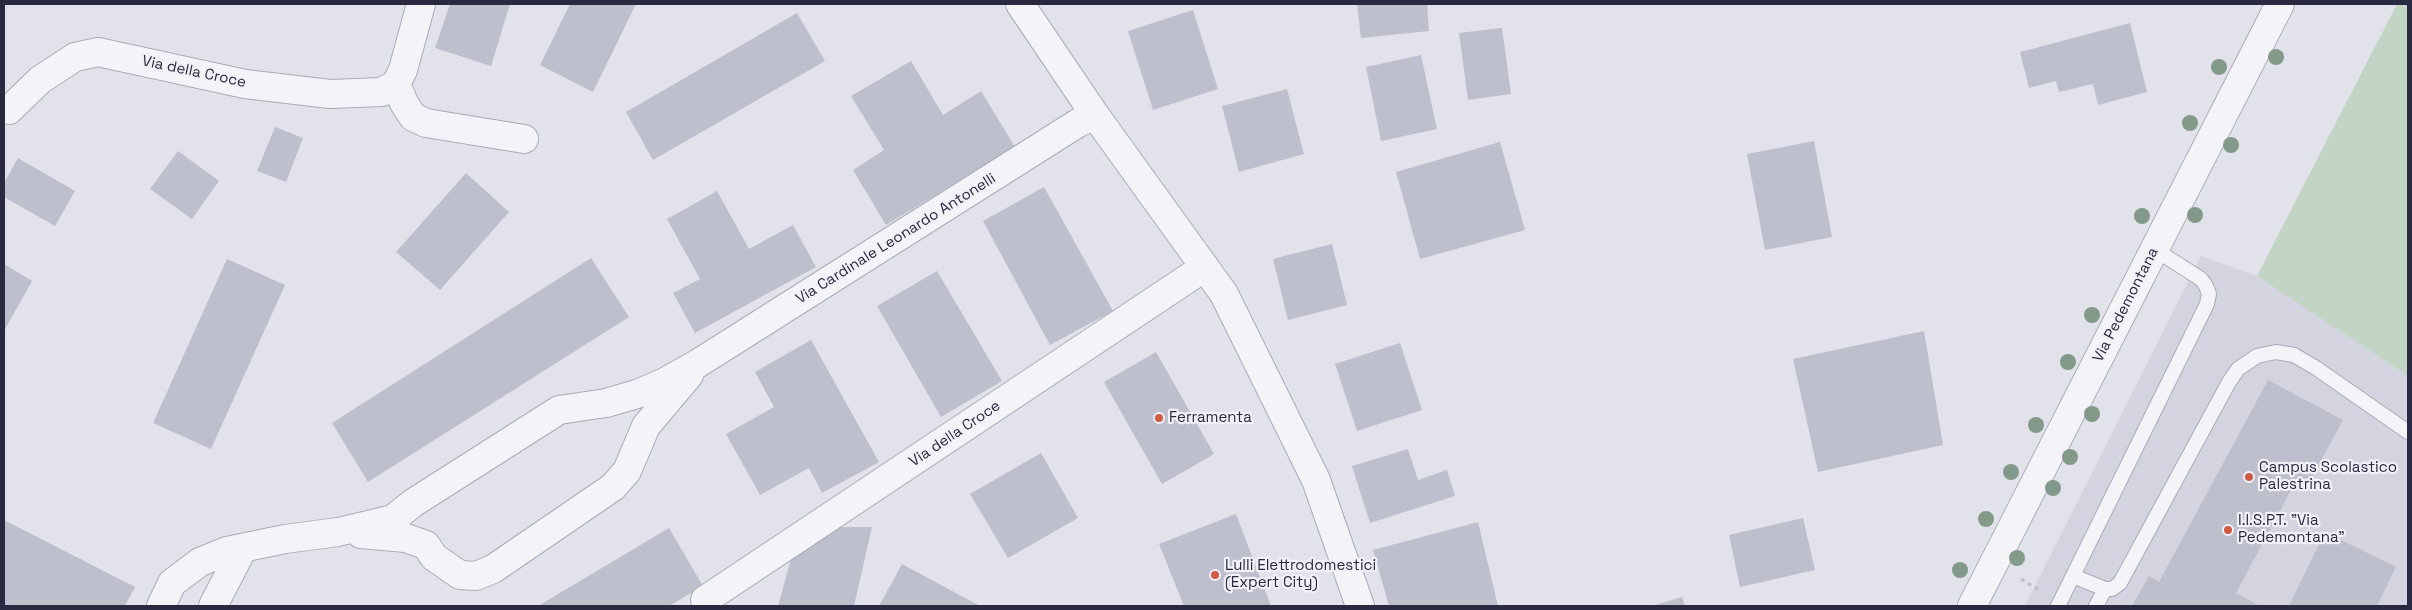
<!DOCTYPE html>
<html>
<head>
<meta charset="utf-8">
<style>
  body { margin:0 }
  #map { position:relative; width:2412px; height:610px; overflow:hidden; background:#e1e2ea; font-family:"Space Grotesk",sans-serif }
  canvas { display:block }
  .frame { position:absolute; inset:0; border:5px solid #292a42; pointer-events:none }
</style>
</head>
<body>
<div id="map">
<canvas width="2412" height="610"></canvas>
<div class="frame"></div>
</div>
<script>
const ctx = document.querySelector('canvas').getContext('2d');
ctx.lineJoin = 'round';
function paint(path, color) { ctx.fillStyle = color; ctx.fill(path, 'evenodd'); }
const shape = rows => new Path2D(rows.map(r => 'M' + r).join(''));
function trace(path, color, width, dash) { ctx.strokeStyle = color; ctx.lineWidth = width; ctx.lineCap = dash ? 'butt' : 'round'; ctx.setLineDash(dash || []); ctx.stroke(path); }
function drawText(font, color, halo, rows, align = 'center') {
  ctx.font = font + ' "Space Grotesk",sans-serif'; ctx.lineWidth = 4.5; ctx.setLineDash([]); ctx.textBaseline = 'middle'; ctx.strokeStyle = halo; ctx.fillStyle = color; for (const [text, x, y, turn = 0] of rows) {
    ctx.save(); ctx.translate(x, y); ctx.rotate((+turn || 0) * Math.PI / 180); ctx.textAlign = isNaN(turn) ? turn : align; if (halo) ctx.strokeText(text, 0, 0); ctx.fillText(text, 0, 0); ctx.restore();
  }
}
paint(shape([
  [2201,256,2257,276,2408,376,2408,606,2025,606]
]), '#d3d4df');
paint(shape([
  [2397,4,2408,4,2408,376,2257,276]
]), '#c2d4c3');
paint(shape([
  [450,4,510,4,491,66,435,48],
  [570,4,636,4,593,92,540,65],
  [1357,4,1427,4,1429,31,1361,38],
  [1193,10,1218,89,1153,110,1128,31],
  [797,13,825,61,653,160,626,112],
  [2130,23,2147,92,2098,105,2093,84,2059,92,2056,81,2029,88,2020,52],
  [1502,28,1511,94,1468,100,1459,33],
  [1421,55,1437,129,1381,141,1366,67],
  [911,61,943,115,981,91,1015,147,886,225,853,170,884,150,851,96],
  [1287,89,1304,154,1239,172,1222,106],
  [275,127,303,138,286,182,257,171],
  [1814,141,1832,237,1765,250,1747,154],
  [1500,142,1525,230,1420,259,1396,172],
  [178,151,219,181,192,219,150,189],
  [18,158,75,191,55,226,4,197,4,183],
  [466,173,509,212,440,290,396,252],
  [1044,187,1113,311,1050,345,983,221],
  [717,191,749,249,793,225,816,267,695,333,673,293,700,279,667,219],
  [1332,244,1347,305,1288,320,1273,259],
  [591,258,629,317,368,482,332,423],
  [227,259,285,285,211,449,153,423],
  [4,264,32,281,4,331],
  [937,271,1002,381,941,417,877,306],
  [1924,331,1943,445,1818,472,1793,359],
  [811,340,879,462,822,493,809,468,760,495,726,434,774,407,755,372],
  [1400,343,1422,410,1357,431,1335,364],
  [1156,352,1214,454,1162,484,1104,382],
  [2268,380,2343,420,2308,485,2297,479,2236,593,2260,606,2132,606,2149,576,2159,582],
  [1408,449,1418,480,1447,470,1455,496,1370,523,1352,466],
  [1041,453,1078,518,1008,558,970,494],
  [1236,514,1271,606,1184,606,1159,544],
  [1803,518,1815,570,1740,587,1729,535],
  [4,520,135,587,125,606,4,606],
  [1478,522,1498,606,1389,606,1373,550],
  [841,527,872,527,854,606,778,606,791,559],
  [669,528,703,586,669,606,538,606],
  [2325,532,2396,567,2377,606,2289,606],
  [902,564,980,606,879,606],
  [1682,597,1685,606,1652,606]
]), '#bebfcd');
const service = shape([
  [2073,576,2105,589,2112,589,2120,583,2229,382,2238,369,2257,356,2276,352,2294,355,2316,368,2408,432],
  [2058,606,2207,304,2209,294,2206,286,2201,279,2154,249],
  [2096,606,2105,589]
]);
const minor = shape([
  [1020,4,1095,115,1224,294,1316,480,1360,606],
  [396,84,404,103,413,117,426,123,524,139],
  [9,110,40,80,75,57,98,52,245,84,330,94,382,92,396,84,403,70,421,4],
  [361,534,406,538,426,545,434,557,460,575,476,576,493,569,613,487,627,471,646,426,689,375],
  [705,600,1205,267],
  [161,606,172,583,200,562,227,551,285,539,338,532,393,519,413,503,559,410,606,403,637,394,663,383,697,364,1078,123,1095,115],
  [213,606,243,548]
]);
const tertiary = shape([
  [1972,606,2280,4]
]);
trace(service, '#aaabb8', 16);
trace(minor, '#aaabb8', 30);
trace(tertiary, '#aaabb8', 30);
trace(shape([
  [2021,579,2039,590]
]), '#bfbfc9', 3, [4, 4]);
trace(service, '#f4f4f8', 14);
trace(minor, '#f4f4f8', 28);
trace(tertiary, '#f4f4f8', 28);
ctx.fillStyle = '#83998a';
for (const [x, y] of [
  [2276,57],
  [2219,67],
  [2190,123],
  [2231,145],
  [2195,215],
  [2142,216],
  [2092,315],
  [2068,362],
  [2092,414],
  [2036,425],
  [2070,457],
  [2011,472],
  [2053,488],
  [1986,519],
  [2017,558],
  [1960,570]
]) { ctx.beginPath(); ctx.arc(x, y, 8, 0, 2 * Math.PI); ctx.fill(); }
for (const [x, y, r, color] of [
  [1159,418,5,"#cf5b45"],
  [2249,477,5,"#cf5b45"],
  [2228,530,5,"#cf5b45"],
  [1215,575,5,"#cf5b45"]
]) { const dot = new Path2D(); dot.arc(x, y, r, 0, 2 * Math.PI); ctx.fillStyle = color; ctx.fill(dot); trace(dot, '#f1f1f7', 2); }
drawText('15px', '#292a42', '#f1f1f7', [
  ["Via della Croce",194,72,12],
  ["Via Cardinale Leonardo Antonelli",896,239,-32],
  ["Via Pedemontana",2126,305,-63],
  ["Via della Croce",955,434,-34]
]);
drawText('15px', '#292a42', '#f1f1f7', [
  ["Ferramenta",1169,418],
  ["Campus Scolastico",2259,468],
  ["Palestrina",2259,485],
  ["I.I.S.P.T. \"Via",2238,521],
  ["Pedemontana\"",2238,538],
  ["Lulli Elettrodomestici",1225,566],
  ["(Expert City)",1225,583]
], 'left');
</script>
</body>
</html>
